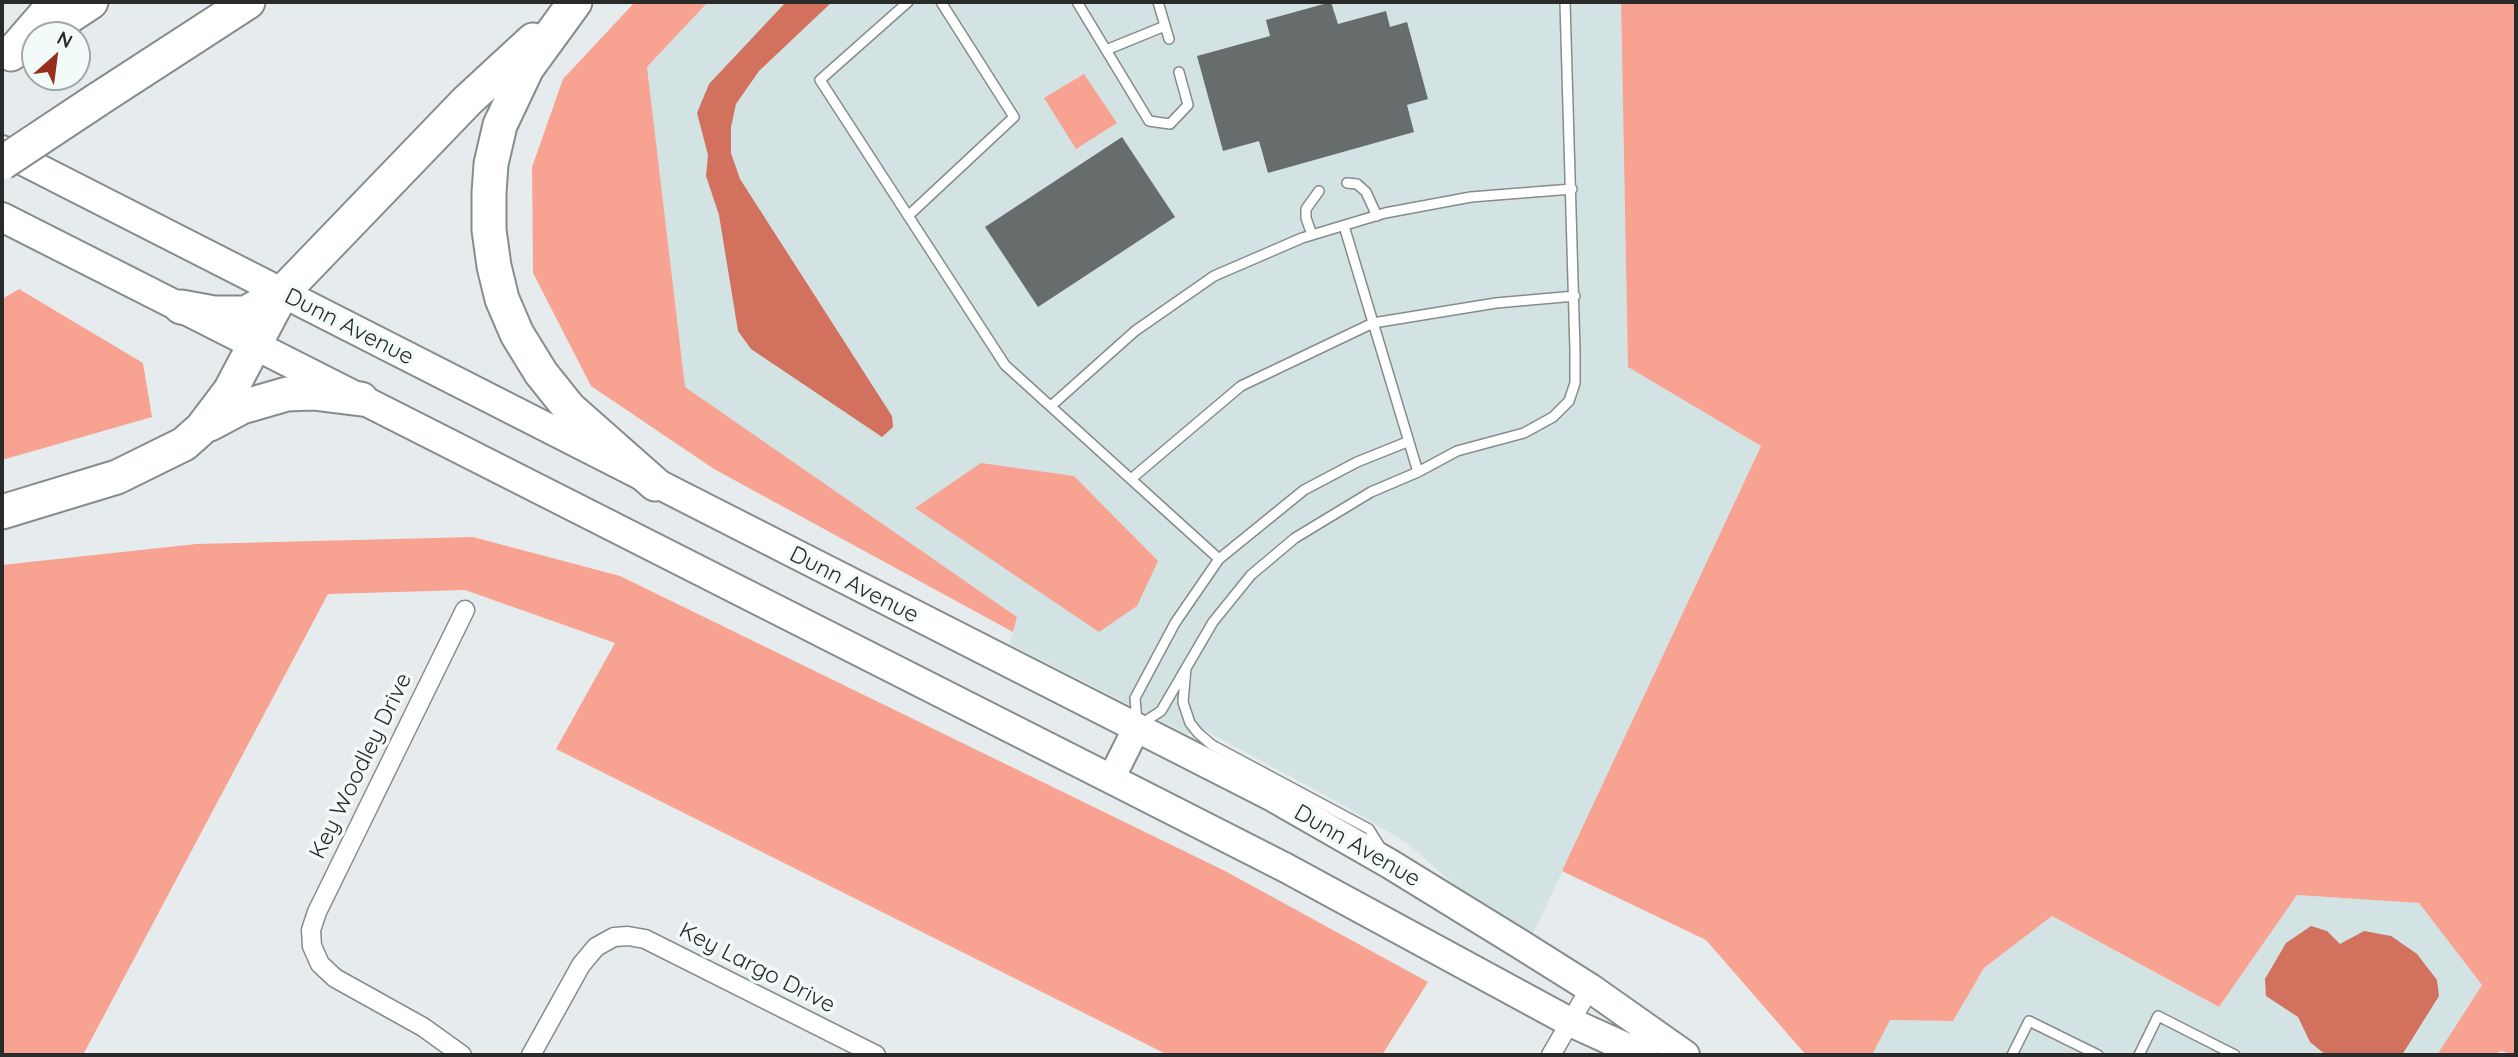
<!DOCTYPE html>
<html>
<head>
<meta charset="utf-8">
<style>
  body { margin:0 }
  #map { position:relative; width:2518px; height:1057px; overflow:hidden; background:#e6eced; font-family:Quicksand,sans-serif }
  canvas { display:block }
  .frame { position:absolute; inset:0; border:4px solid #292b2b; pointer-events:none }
  .north { position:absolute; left:21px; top:21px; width:70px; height:70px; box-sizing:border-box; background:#f3fafa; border:2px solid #a2a7a7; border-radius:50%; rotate:28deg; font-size:19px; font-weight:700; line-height:28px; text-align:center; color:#292b2b }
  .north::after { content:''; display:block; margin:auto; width:24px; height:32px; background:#982f1c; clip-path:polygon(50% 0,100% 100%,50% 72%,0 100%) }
</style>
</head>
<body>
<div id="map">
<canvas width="2518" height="1057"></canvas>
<div class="frame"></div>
<div class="north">N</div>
</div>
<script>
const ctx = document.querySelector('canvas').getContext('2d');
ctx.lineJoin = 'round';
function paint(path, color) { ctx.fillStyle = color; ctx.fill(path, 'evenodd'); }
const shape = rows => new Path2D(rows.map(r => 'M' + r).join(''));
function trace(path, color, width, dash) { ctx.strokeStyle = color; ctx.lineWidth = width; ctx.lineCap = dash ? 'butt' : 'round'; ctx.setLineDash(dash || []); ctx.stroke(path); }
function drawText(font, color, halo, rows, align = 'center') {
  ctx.font = font + ' Quicksand,sans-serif'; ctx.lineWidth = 7; ctx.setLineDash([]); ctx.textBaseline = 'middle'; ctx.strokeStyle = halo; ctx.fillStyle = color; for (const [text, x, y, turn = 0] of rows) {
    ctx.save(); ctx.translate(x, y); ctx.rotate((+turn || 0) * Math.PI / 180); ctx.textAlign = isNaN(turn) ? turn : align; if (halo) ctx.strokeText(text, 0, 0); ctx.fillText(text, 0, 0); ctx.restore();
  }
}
paint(shape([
  [708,2,1621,2,1628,367,1761,446,1533,934,1456,886,1407,843,1345,806,1206,731,1187,734,1010,644,1017,617,684,387,647,67],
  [2297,895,2419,903,2482,985,2437,1055,1872,1055,1889,1020,1953,1021,1984,968,2052,916,2219,1007]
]), '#d3e3e4');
paint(shape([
  [635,2,708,2,647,67,685,387,1017,617,1013,632,714,469,591,386,533,273,532,167,563,79],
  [1621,2,2516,2,2516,1055,2500,1051,2497,1055,2437,1055,2482,985,2419,903,2297,895,2219,1007,2052,916,1984,968,1953,1021,1890,1020,1872,1055,1806,1055,1706,940,1562,871,1761,446,1628,367],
  [1084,74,1117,123,1076,149,1044,98],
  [19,289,143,363,152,417,2,460,2,299],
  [981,463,1074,476,1158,561,1137,606,1099,632,915,508],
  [473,537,620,576,1225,871,1428,982,1382,1055,1168,1055,556,749,615,643,465,590,328,594,83,1055,2,1055,2,565,196,544]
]), '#f8a391');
paint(shape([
  [786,2,832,2,759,71,736,104,731,127,731,153,740,179,892,416,893,427,882,437,751,349,738,331,719,215,706,176,708,155,697,113,709,84],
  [2311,926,2327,931,2340,944,2364,931,2391,936,2417,954,2437,980,2439,996,2402,1055,2326,1055,2310,1042,2298,1017,2266,996,2265,979,2286,943]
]), '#d1715e');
paint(shape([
  [1331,2,1338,24,1386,11,1390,27,1407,22,1428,99,1407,105,1414,132,1268,173,1259,141,1223,151,1197,56,1270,36,1266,20],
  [1122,137,1175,217,1038,307,985,227]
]), '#676c6d');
const lane = shape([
  [908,2,820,80,1005,365,1219,559],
  [1077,2,1149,121,1170,124,1188,105,1179,72],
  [1158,2,1169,39],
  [1106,50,1165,26],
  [1347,183,1357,184,1366,192,1377,216],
  [908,216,1014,117,941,2],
  [1344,226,1418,472],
  [1312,235,1306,218,1306,209,1319,191],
  [1051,406,1135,331,1214,276,1302,238,1385,213,1471,197,1572,189],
  [1131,479,1241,386,1373,323,1496,303,1575,296],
  [1186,668,1183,702,1190,723,1198,733,1212,745,1369,829,1382,850],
  [1137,722,1135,698,1175,623,1219,559,1304,490,1357,462,1407,442],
  [1141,724,1161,711,1213,622,1251,575,1295,538,1371,492,1418,472,1457,451,1524,433,1553,417,1569,401,1575,383,1575,351,1565,2],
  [2012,1055,2029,1021,2098,1055],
  [2139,1055,2158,1016,2235,1055]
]);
const street = shape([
  [462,1055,423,1027,335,978,320,964,312,946,311,930,317,912,465,610],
  [531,1055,581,965,596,947,614,937,628,936,645,939,876,1055],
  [1551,1055,1590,988]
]);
const secondary = shape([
  [1111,779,1137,727]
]);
const primary = shape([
  [2,150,1273,797,1390,864,1520,944,1590,988,1685,1055],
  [2,217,1111,779,1286,868,1568,1021,1643,1055]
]);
const highway = shape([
  [575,2,527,68,500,125,491,164,489,193,489,230,494,266,502,299,517,334,541,373,569,408,655,484],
  [41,35,91,2],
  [11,54,56,2],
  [97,100,248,2],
  [181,307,214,313,246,313,282,293,467,101,533,40],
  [210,424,242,407,287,394,313,393,361,399],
  [2,512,117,477,184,444,202,428,230,391,282,293]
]);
trace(lane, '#868c8c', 12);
trace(street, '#868c8c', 21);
trace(secondary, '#868c8c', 30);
trace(primary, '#868c8c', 32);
trace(highway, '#868c8c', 37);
trace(lane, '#fff', 9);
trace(street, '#fff', 18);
trace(secondary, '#fff', 26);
trace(primary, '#fff', 28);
trace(highway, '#fff', 33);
const highwayBridge = shape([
  [2,163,97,100]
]);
trace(highwayBridge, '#868c8c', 37, []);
trace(highwayBridge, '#fff', 33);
drawText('23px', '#292b2b', '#f3fafa', [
  ["Dunn Avenue",349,327,27],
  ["Dunn Avenue",854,585,27],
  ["Key Woodley Drive",361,766,-64],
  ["Dunn Avenue",1357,846,30],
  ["Key Largo Drive",757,968,27]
]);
</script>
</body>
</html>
